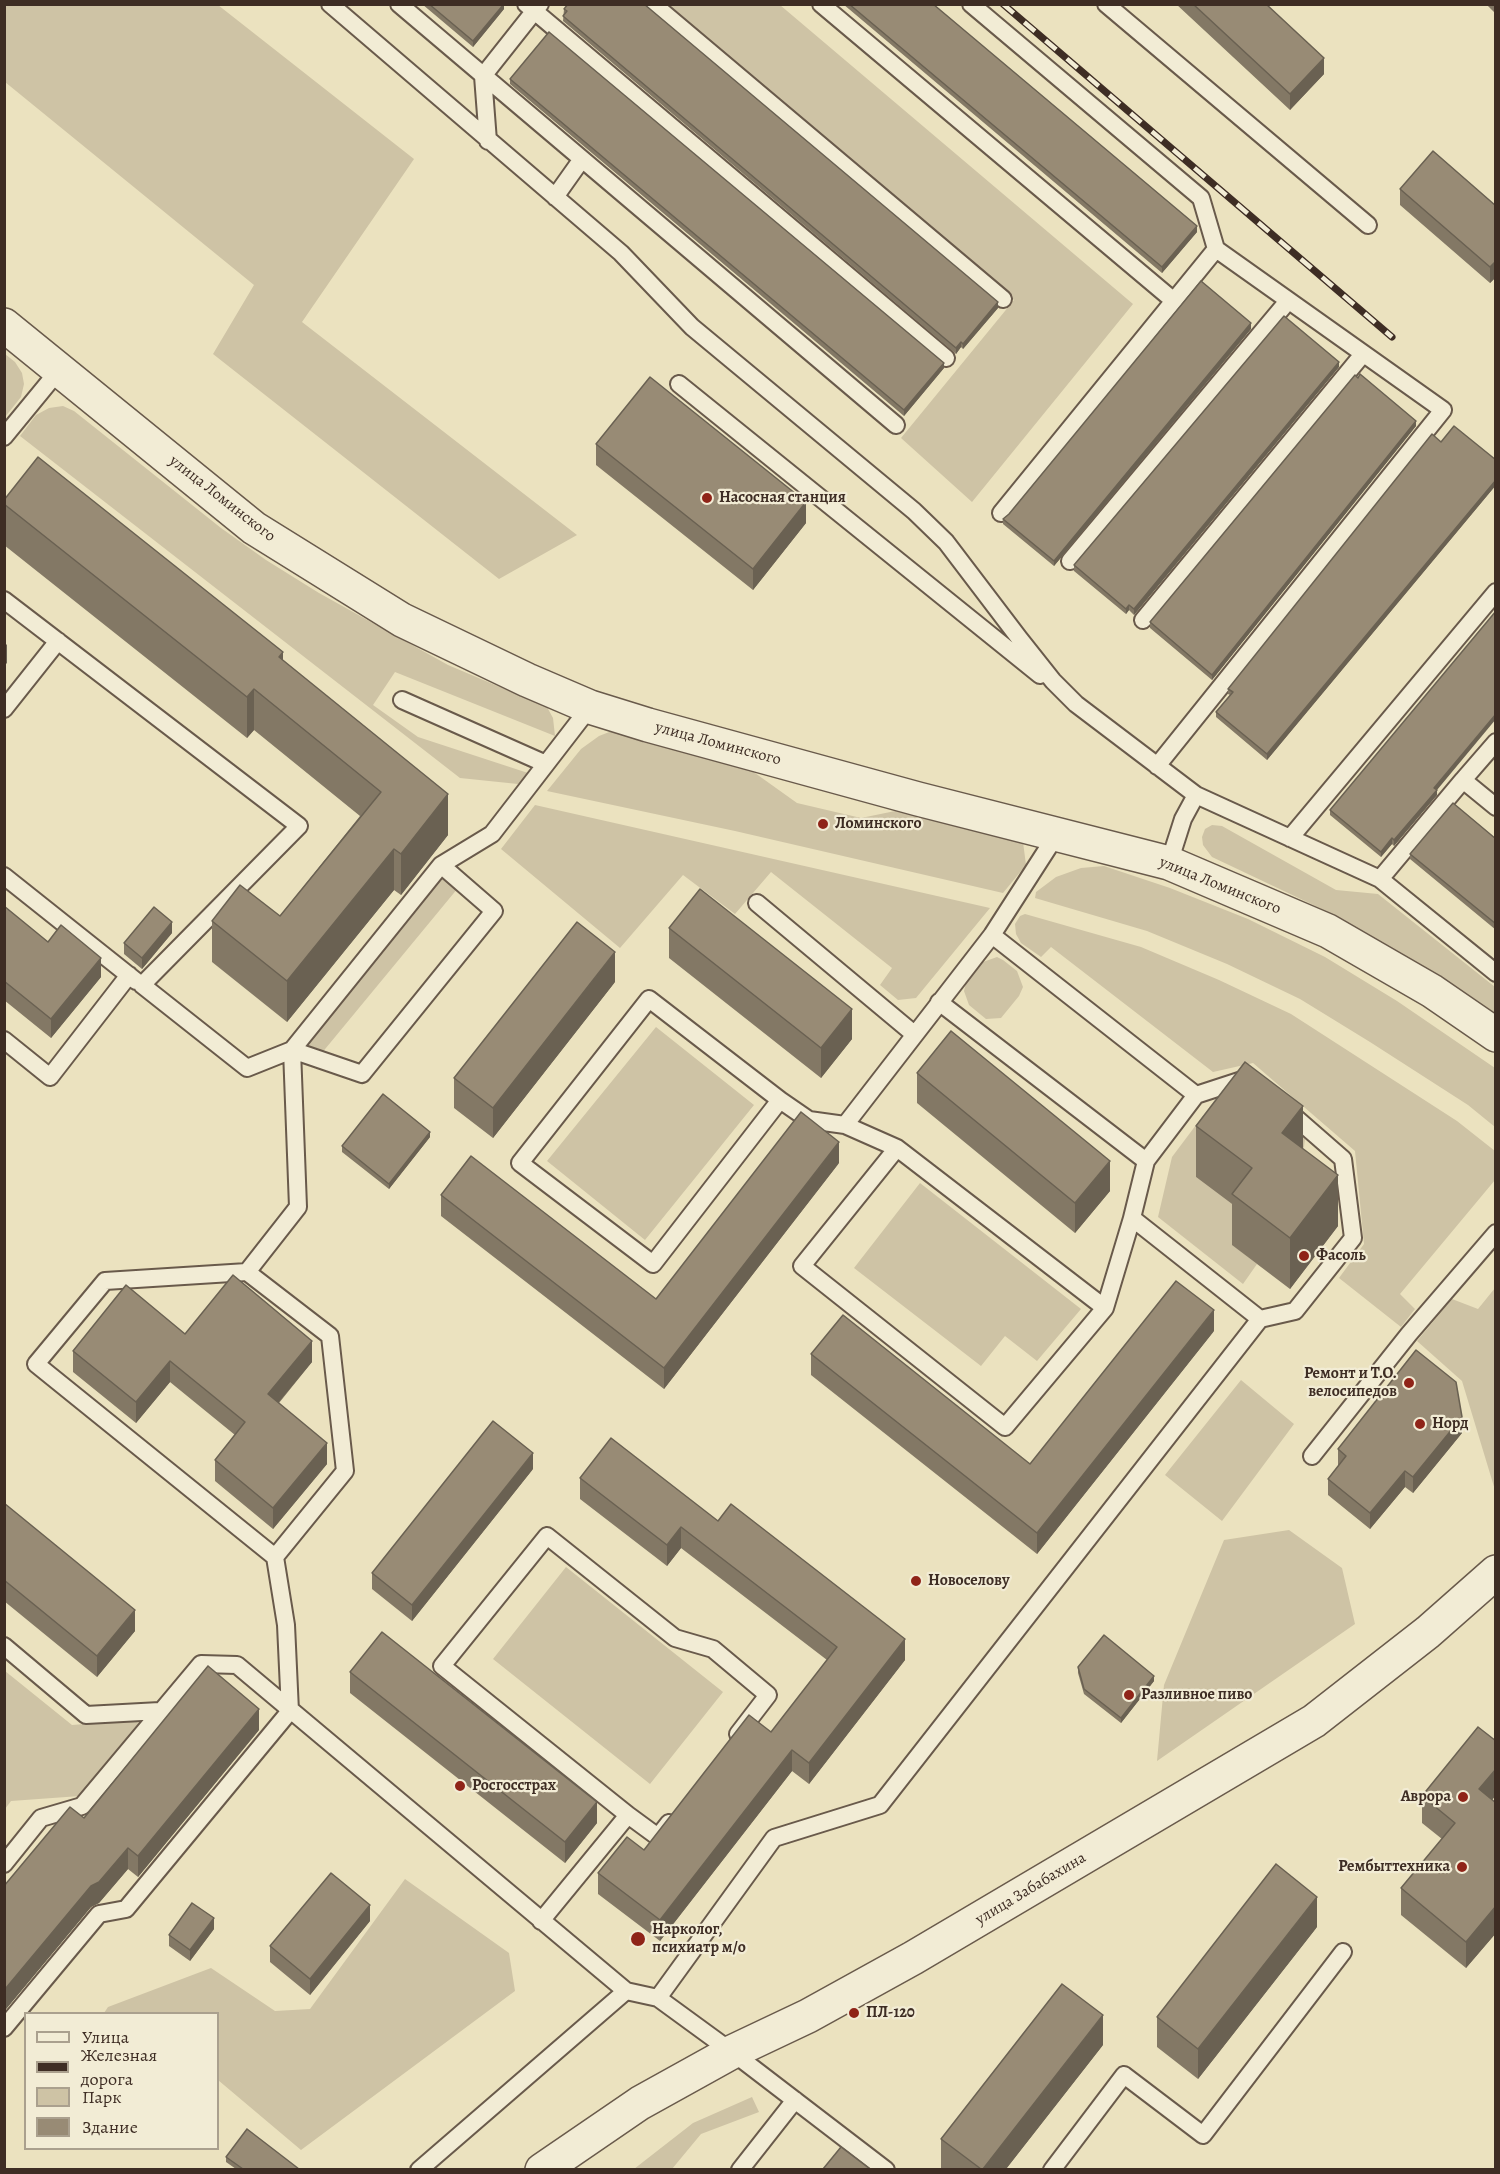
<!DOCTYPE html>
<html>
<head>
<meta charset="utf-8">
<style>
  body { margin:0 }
  #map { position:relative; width:1500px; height:2174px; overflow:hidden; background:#ebe2bf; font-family:Alegreya,serif }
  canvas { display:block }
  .frame { position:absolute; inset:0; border:6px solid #3e2d24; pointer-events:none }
  .legend { position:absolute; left:24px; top:2012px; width:195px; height:138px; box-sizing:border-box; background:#f2ecd5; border:2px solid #aaa08e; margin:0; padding:8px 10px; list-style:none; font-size:18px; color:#3e2d24 }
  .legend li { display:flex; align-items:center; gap:12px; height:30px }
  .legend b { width:30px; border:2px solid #aaa08e }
</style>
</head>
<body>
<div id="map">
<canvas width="1500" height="2174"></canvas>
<div class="frame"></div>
<ul class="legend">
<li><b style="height:8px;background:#f2ecd5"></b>Улица</li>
<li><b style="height:8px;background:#3e2d24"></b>Железная дорога</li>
<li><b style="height:16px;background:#cec3a5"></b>Парк</li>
<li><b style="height:16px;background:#988b75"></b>Здание</li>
</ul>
</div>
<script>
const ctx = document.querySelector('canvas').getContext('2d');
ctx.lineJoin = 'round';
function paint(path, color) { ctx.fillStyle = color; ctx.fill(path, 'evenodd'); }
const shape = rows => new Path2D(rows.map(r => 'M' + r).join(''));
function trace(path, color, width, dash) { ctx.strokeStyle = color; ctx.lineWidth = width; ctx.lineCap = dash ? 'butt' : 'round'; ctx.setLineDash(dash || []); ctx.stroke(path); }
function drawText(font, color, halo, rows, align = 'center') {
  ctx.font = font + ' Alegreya,serif'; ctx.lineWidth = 4.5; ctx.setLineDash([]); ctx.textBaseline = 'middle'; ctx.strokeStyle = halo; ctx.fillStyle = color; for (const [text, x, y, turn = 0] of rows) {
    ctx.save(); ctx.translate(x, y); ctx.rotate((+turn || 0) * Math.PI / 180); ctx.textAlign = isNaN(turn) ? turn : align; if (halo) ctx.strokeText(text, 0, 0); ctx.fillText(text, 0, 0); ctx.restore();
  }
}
paint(shape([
  [4,5,218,5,414,159,302,322,577,535,499,579,213,354,254,285,5,82],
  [669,5,780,5,1133,304,972,502,901,438,1014,300],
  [5,354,15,362,22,373,24,384,21,397,5,417],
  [63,406,74,411,221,528,266,560,319,593,448,665,547,707,553,718,555,736,395,672,373,705,418,737,528,773,518,784,460,778,20,436,36,415,49,408],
  [617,729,748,768,797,803,861,818,900,810,1023,842,1026,865,1003,893,735,831,547,791,581,749,599,736],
  [535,805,990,908,916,998,898,1000,880,985,892,968,771,872,735,914,683,875,620,948,501,849],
  [1212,825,1222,826,1336,890,1378,894,1495,987,1495,1016,1420,966,1324,910,1212,857,1203,845,1202,837,1205,829],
  [1104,866,1170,888,1248,919,1325,957,1397,1001,1495,1068,1495,1127,1468,1105,1370,1042,1300,999,1227,964,1147,931,1035,898,1036,892,1056,877,1081,868],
  [443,875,458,888,321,1054,302,1047],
  [1025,914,1141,947,1219,980,1291,1014,1457,1121,1495,1151,1495,1180,1400,1294,1415,1309,1401,1327,1339,1278,1364,1244,1355,1151,1253,1063,1213,1072,1051,947,1041,957,1021,943,1016,934,1015,924,1020,916],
  [997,957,1003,960,1017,971,1023,987,1019,996,1001,1018,986,1019,969,1005,964,991,966,983,983,962],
  [656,1027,754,1105,645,1240,547,1161],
  [1252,1095,1305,1139,1304,1147,1300,1154,1196,1177,1252,1219,1233,1245,1257,1264,1243,1284,1158,1217,1172,1157,1214,1101,1221,1096],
  [920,1183,1081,1309,1037,1361,1005,1336,981,1366,854,1268],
  [1495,1288,1495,1490,1462,1381,1417,1341,1452,1299,1478,1309],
  [1241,1380,1294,1424,1222,1521,1165,1475],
  [1289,1530,1342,1568,1355,1624,1157,1761,1164,1685,1224,1540],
  [566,1567,723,1692,650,1784,493,1659],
  [5,1671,72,1725,136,1720,140,1726,80,1796,11,1801,5,1809],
  [405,1879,509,1953,515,1991,301,2150,218,2080,218,2014,104,2013,108,2007,211,1968,275,2011,310,2009],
  [752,2097,759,2112,701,2134,672,2169,634,2169,693,2123]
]), '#cec3a5');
const service = shape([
  [330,4,621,253,692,327,914,511,946,542,1019,638,1053,681,1076,704,1196,795,1380,879,1496,973],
  [399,4,896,425],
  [526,4,946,358],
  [653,4,1003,299],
  [821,4,1174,301],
  [971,4,1201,198,1216,249,1443,410,1157,766],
  [1106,4,1368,225],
  [488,141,483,76,540,4],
  [555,197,582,159],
  [679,384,1040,675],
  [4,437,59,370],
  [1001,513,1216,249],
  [1070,561,1288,301],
  [4,600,299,826,142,985,247,1068,292,1050,441,865,492,834,590,707],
  [1143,620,1363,354],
  [402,700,546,764],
  [4,709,58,641],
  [1463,780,1496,742],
  [1290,838,1496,592],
  [1169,863,1183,819,1196,795],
  [4,876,136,981],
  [1380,879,1463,780,1496,807],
  [757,903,914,1034],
  [992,935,1196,1095,1248,1078],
  [939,1002,1146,1161,1132,1218,1260,1319,1295,1311,1353,1238,1343,1159,1288,1111],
  [4,1040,50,1077,129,975],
  [780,1100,649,999,520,1163,653,1264,780,1100,809,1120,845,1125,992,935,1057,834],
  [845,1125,897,1148,1105,1308,1132,1218],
  [897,1148,802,1266,1005,1427,1105,1308],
  [1146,1161,1196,1095],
  [247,1272,298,1207,292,1050,362,1074,494,911,441,865],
  [1312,1456,1409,1334,1496,1233],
  [4,1646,86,1715,160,1711],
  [628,1815,442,1666,547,1536,675,1638,713,1649,768,1695,738,1734],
  [4,1864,41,1818,82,1806,201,1664,237,1665,626,1991,658,1998,732,2052,886,2170],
  [541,1921,628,1815,658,1837,669,1823],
  [658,1998,774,1838,880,1805,1260,1319],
  [4,2028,99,1914,126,1909,290,1711,286,1625,275,1557,36,1364,105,1281,247,1272,330,1336,345,1471,275,1557],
  [419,2170,626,1991],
  [740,2170,795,2100],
  [1052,2170,1124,2075,1203,2135,1343,1952]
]);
const tertiary = shape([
  [4,325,254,528,402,620,527,680,590,707,648,725,918,799,1169,863,1328,931,1432,991,1496,1035],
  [542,2170,640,2103,732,2052,808,2016,913,1958,1314,1721,1428,1632,1496,1572]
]);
trace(service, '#695a4b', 20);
trace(tertiary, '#695a4b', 36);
trace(service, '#f2ecd5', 16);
trace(tertiary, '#f2ecd5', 33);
const rail = shape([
  [1003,4,1392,337]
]);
trace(rail, '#3e2d24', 7);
trace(rail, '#f2ecd5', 4.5, [14]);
paint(shape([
  [422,4,504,4,504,9,473,47],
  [843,4,933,4,1197,232,1162,273],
  [1176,4,1266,4,1324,74,1290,110],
  [1486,4,1496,4,1496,14],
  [564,9,998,308,963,349,961,347,956,354,563,21],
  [510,79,944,368,904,416,510,84],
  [1400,189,1496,206,1496,277,1490,283,1400,205],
  [1251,329,1054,566,1003,524,1003,519],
  [1339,367,1134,615,1129,610,1126,614,1074,571,1074,565],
  [1358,378,1416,426,1212,680,1150,628,1150,622],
  [1441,442,1496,460,1496,485,1267,760,1216,717,1216,712,1230,695,1228,694,1228,689],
  [596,444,806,523,753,590,596,465],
  [4,500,283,661,448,835,401,895,394,890,287,1022,212,962,212,921,280,916,360,816,254,730,247,738,4,545],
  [1437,790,1437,795,1394,846,1392,844,1381,857,1330,815,1330,810],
  [1496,839,1496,930,1410,859,1410,854],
  [4,906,48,942,101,977,51,1038,4,1000],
  [669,928,852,1039,821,1078,669,958],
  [172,933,142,969,124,954,124,943],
  [615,982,493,1138,454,1108,454,1078],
  [917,1073,1110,1191,1075,1233,917,1103],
  [1196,1126,1303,1149,1338,1226,1290,1289,1232,1245,1232,1204,1196,1177],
  [430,1137,389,1189,342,1152,342,1146],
  [839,1163,664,1389,441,1216,441,1195,656,1299],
  [1214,1331,1037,1554,811,1375,811,1354,1030,1464],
  [185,1334,312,1362,279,1403,327,1464,273,1529,215,1481,215,1460,235,1435,170,1382,136,1423,73,1372,73,1351],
  [1462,1433,1413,1493,1405,1487,1370,1529,1328,1495,1328,1479,1338,1466,1338,1449],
  [533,1469,412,1621,372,1589,372,1573],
  [580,1478,718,1521,905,1660,809,1784,792,1771,660,1941,598,1894,598,1873,644,1850,771,1732,827,1660,681,1548,667,1566,580,1499],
  [4,1503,135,1631,97,1677,4,1601],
  [1078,1667,1154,1681,1121,1723,1084,1694,1078,1673],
  [350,1672,597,1823,565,1863,350,1693],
  [259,1730,138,1877,128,1869,99,1903,91,1907,6,2009,4,2007,4,1886,84,1818],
  [1496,1741,1496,1795,1492,1800,1496,1803,1496,1933,1466,1968,1401,1915,1401,1888,1442,1839,1422,1823,1422,1796],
  [370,1921,310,1995,270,1962,270,1946],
  [1317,1927,1198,2079,1157,2047,1157,2017],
  [214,1929,190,1961,169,1946,169,1935],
  [1103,2045,1006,2169,941,2169,941,2139],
  [226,2157,299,2169,236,2169,226,2162]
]), '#837865');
paint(shape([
  [504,4,504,9,473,47,473,41],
  [1324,58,1324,74,1290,110,1290,94],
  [1197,226,1197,232,1162,273,1162,267],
  [1496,261,1496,277,1490,283,1490,267],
  [998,302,998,308,963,349,963,344],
  [1251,323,1251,329,1054,566,1054,561],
  [961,342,961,347,956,354,956,348],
  [1339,362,1339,367,1134,615,1134,609],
  [944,363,944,368,904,416,904,410],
  [1416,421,1416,426,1212,680,1212,675],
  [1496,480,1496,485,1267,760,1267,754],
  [806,502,806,523,753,590,753,569],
  [1129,605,1129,610,1126,614,1126,609],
  [7,644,7,663,4,666,4,647],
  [283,652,283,693,279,657],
  [254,689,254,730,247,738,247,697],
  [1496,714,1496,719,1437,790,1437,795,1394,846,1394,840,1434,788],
  [448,794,448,835,401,895,401,854],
  [1392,838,1392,844,1381,857,1381,852],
  [394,849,394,890,287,1022,287,981],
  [172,922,172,933,142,969,142,958],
  [615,952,615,982,493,1138,493,1108],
  [101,958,101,977,51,1038,51,1019],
  [852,1009,852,1039,821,1078,821,1048],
  [1303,1106,1303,1156,1282,1133],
  [430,1132,430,1137,389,1189,389,1184],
  [839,1142,839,1163,664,1389,664,1368],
  [1110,1161,1110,1191,1075,1233,1075,1203],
  [1338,1175,1338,1226,1290,1289,1290,1238],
  [1214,1310,1214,1331,1037,1554,1037,1533],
  [312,1341,312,1362,268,1415,268,1394],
  [170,1361,170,1382,136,1423,136,1402],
  [1462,1417,1462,1433,1413,1493,1413,1477],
  [327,1443,327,1464,273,1529,273,1508],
  [533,1453,533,1469,412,1621,412,1605],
  [1405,1471,1405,1487,1370,1529,1370,1513],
  [681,1527,681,1548,667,1566,667,1545],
  [135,1610,135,1631,97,1677,97,1656],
  [905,1639,905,1660,809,1784,809,1763],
  [1154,1676,1154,1681,1121,1723,1121,1718],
  [259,1709,259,1730,138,1877,138,1856],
  [792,1750,792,1771,660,1941,660,1920],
  [1496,1769,1496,1795,1479,1816,1479,1789],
  [597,1802,597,1823,565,1863,565,1842],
  [128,1848,128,1869,99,1903,91,1907,6,2009,6,1988,91,1886],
  [1317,1897,1317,1927,1198,2079,1198,2049],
  [370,1905,370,1921,310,1995,310,1979],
  [1496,1906,1496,1933,1466,1968,1466,1942],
  [214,1918,214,1929,190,1961,190,1950],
  [1103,2015,1103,2045,1006,2169,983,2169]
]), '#6a6152');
const building = shape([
  [429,4,504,4,473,41,429,4],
  [568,4,644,4,998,302,963,344,961,342,956,348,563,16,567,11,564,9,568,4],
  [849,4,933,4,1197,226,1162,267,849,4],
  [1193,4,1266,4,1324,58,1290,94,1193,4],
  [549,32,944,363,904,410,510,79,549,32],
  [1433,151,1496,206,1496,261,1490,267,1400,189,1433,151],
  [1201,281,1251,323,1054,561,1003,519,1009,514,1201,281],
  [1284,316,1339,362,1134,609,1129,605,1126,609,1074,565,1284,316],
  [1360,374,1416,421,1212,675,1150,622,1355,375,1358,378,1360,374],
  [650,377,806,502,753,569,596,444,650,377],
  [1454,426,1496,460,1496,480,1267,754,1216,712,1233,692,1228,689,1432,434,1441,442,1454,426],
  [38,457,283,652,279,657,448,794,401,854,394,849,287,981,212,921,240,885,280,916,381,792,254,689,247,697,4,504,4,500,38,457],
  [1496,611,1496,714,1434,788,1437,790,1394,840,1392,838,1381,852,1330,810,1496,611],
  [1453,803,1496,839,1496,924,1410,854,1453,803],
  [700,889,852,1009,821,1048,669,928,700,889],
  [4,906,48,942,61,925,101,958,51,1019,4,981,4,906],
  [154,907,172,922,142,958,124,943,154,907],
  [577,922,615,952,493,1108,454,1078,577,922],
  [951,1031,1110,1161,1075,1203,917,1073,951,1031],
  [1245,1062,1303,1106,1282,1133,1338,1175,1290,1238,1232,1194,1252,1168,1196,1126,1245,1062],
  [383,1094,430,1132,389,1184,342,1146,383,1094],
  [801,1112,839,1142,664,1368,441,1195,471,1156,656,1299,801,1112],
  [233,1275,312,1341,268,1394,327,1443,273,1508,215,1460,245,1422,170,1361,136,1402,73,1351,126,1285,185,1334,233,1275],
  [1176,1281,1214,1310,1037,1533,811,1354,843,1315,1030,1464,1176,1281],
  [1416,1350,1456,1382,1462,1417,1413,1477,1405,1471,1370,1513,1328,1479,1346,1456,1338,1449,1416,1350],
  [493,1421,533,1453,412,1605,372,1573,493,1421],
  [611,1438,718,1521,731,1504,905,1639,809,1763,792,1750,660,1920,598,1873,627,1837,644,1850,749,1715,771,1732,837,1647,681,1527,667,1545,580,1478,611,1438],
  [4,1503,135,1610,97,1656,4,1580,4,1503],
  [382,1632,597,1802,565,1842,350,1672,382,1632],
  [1104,1635,1154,1676,1121,1718,1084,1689,1078,1667,1104,1635],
  [208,1666,259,1709,138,1856,128,1848,99,1882,91,1886,6,1988,4,1986,4,1886,70,1807,84,1818,208,1666],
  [1478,1727,1496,1741,1496,1769,1479,1789,1496,1803,1496,1906,1466,1942,1401,1888,1455,1823,1422,1796,1478,1727],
  [1276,1864,1317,1897,1198,2049,1157,2017,1276,1864],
  [331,1873,370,1905,310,1979,270,1946,331,1873],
  [192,1903,214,1918,190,1950,169,1935,192,1903],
  [1062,1984,1103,2015,983,2169,981,2169,941,2139,1062,1984],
  [247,2129,299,2169,243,2169,226,2157,247,2129],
  [841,2147,870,2169,823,2169,841,2147]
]);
paint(building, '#988b75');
trace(building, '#6a6152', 1.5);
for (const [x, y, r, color] of [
  [707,498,6,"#8f2418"],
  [823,824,6,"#8f2418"],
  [1304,1256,6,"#8f2418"],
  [1409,1383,6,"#8f2418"],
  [1420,1424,6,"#8f2418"],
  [916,1581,6,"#8f2418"],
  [1129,1695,6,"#8f2418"],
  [460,1786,6,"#8f2418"],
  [1463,1797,6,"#8f2418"],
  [1462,1867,6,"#8f2418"],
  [638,1939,8,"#8f2418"],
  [854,2013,6,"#8f2418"]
]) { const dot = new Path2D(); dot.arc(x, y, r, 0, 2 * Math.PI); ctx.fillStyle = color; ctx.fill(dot); trace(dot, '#f2ecd5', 2); }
drawText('bold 16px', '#3e2d24', '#f2ecd5', [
  ["Насосная станция",719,498],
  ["Ломинского",835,824],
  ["Фасоль",1316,1256],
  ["Ремонт и Т.О.",1397,1374,"right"],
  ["велосипедов",1397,1392,"right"],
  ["Норд",1432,1424],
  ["Новоселову",928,1581],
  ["Разливное пиво",1141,1695],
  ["Росгосстрах",472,1786],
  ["Аврора",1451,1797,"right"],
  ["Рембыттехника",1450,1867,"right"],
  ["Нарколог,",652,1930],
  ["психиатр м/о",652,1948],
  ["ПЛ-120",866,2013]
], 'left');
drawText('16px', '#3e2d24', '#f2ecd5', [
  ["улица Ломинского",222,499,38],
  ["улица Ломинского",718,744,15],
  ["улица Ломинского",1220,886,22],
  ["улица Забабахина",1031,1889,-31]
]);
</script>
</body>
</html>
